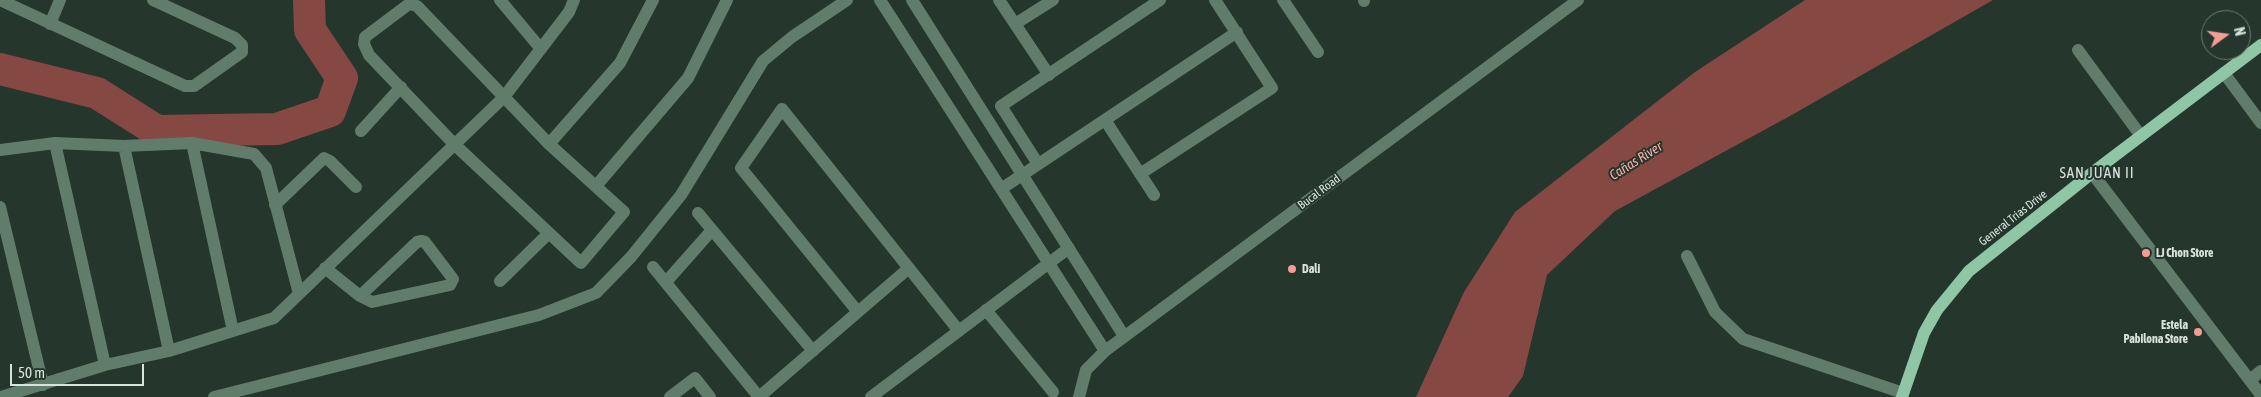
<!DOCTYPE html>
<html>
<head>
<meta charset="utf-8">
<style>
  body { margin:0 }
  #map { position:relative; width:2261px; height:397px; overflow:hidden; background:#25362c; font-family:"Asap Condensed",sans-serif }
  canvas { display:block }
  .north { position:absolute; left:2201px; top:10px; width:50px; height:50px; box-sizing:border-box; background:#25362c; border:1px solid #6d7b73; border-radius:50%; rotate:76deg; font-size:14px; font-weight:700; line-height:20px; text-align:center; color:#d9e3dd }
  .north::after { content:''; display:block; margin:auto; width:18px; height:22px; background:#f59c94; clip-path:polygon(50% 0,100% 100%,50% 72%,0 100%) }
  .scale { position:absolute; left:10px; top:364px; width:134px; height:22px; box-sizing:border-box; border:2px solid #d9e3dd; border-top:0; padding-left:6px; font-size:15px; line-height:18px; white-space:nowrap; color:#d9e3dd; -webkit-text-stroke:4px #25362c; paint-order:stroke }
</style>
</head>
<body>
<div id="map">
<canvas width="2261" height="397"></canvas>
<div class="north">N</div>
<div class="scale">50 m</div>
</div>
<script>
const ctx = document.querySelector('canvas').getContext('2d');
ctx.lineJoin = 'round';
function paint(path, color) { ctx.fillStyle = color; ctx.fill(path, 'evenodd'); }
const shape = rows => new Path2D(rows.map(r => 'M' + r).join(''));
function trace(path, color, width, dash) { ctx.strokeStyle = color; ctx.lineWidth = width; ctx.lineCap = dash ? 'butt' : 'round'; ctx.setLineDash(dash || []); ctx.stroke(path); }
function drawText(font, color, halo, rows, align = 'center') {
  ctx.font = font + ' "Asap Condensed",sans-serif'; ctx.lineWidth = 4; ctx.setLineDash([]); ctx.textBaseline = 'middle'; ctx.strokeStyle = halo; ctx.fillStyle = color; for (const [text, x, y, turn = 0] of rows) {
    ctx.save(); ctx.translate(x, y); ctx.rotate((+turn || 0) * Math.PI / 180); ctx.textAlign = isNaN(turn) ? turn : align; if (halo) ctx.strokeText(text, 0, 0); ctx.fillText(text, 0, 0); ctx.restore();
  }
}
paint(shape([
  [1805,0,1993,0,1790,116,1615,211,1547,275,1523,376,1508,397,1416,397,1464,292,1515,212,1695,72]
]), '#864843');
trace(shape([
  [0,69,97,93,157,131,277,129,330,111,342,78,310,30,309,0]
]), '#864843', 32);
trace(shape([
  [0,0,185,86,194,86,242,52,242,45,235,38,153,0],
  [500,0,541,49],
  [880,0,1105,351],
  [912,0,1124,336],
  [999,0,1049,75],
  [1283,0,1318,52],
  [1364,0,1364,1],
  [409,4,417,6,549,144,624,212,581,263,454,144,369,55,364,44,365,37,409,4],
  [50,24,60,0],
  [1015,24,1053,0],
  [2078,50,2141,136],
  [2224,73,2261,123],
  [1105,120,1154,195],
  [361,131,401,87],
  [55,143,105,365],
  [192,143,233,331],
  [549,144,620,63,653,0],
  [124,146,169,351],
  [0,150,55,143,124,146,192,143,254,154,266,168,299,294],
  [1038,164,1001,106,1160,0],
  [2092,173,2261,395],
  [1140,174,1272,88,1215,0],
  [596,186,688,78,727,0],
  [1001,189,1237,32],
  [275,205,324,158,330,161,356,187],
  [0,207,43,385],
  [698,213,813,351],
  [1687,256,1715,312,1743,339,1903,393],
  [653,267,759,397],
  [325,268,360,296,372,302,450,285,453,279,425,242,422,241,417,242,360,296],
  [500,281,549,233],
  [666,282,712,230],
  [986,310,1053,392],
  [858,312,741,168,782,109,959,331],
  [2250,380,2261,371],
  [1,397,105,365,169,351,274,318,504,97,569,12,574,0],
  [214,397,539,315,596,293,631,257,681,195,763,61,792,37,847,0],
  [670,397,695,378,710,397],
  [759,397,909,268],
  [871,397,1069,248],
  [1079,397,1086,370,1105,351,1578,0]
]), '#627c6c', 12);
trace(shape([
  [1902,397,1924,333,1937,310,1969,271,2092,173,2261,45]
]), '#8fc6a6', 12);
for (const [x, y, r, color] of [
  [2146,253,5,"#f59c94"],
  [1292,269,5,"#f59c94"],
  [2198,332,5,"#f59c94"]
]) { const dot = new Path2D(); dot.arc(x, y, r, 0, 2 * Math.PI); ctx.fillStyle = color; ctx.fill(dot); trace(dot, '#25362c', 2); }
drawText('12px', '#d9e3dd', '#25362c', [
  ["Bucal Road",1319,192,-37],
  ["General Trias Drive",2013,218,-38]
]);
drawText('bold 12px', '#d9e3dd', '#25362c', [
  ["LJ Chon Store",2156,253],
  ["Dali",1302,269],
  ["Estela",2188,325,"right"],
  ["Pabilona Store",2188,339,"right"]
], 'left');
drawText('italic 14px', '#fcaea7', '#25362c', [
  ["Cañas River",1636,161,-32]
]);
ctx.letterSpacing = '1px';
drawText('15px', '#d9e3dd', '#25362c', [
  ["SAN JUAN II",2097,173]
]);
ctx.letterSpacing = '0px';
</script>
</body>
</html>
